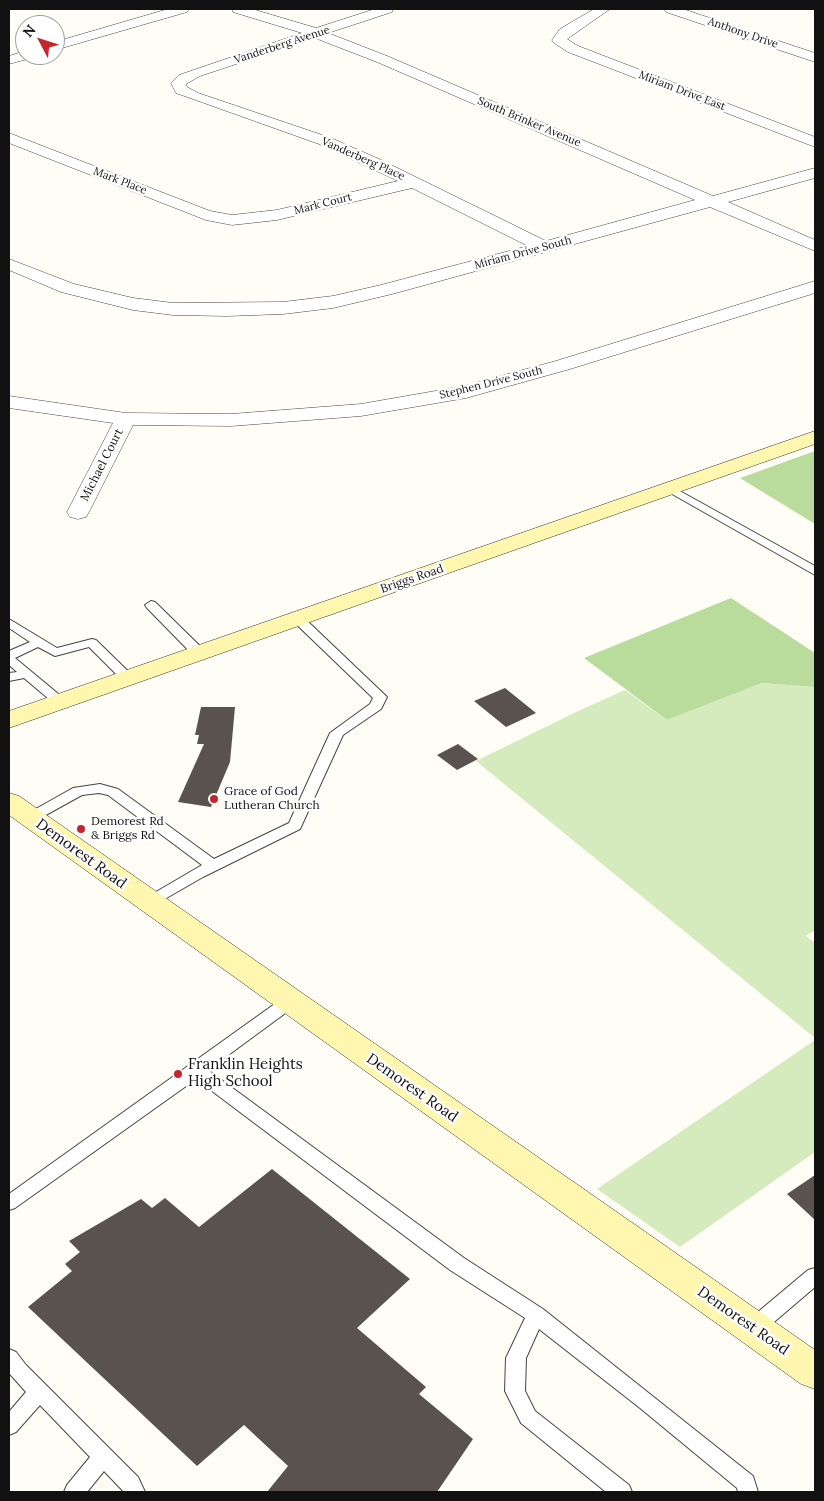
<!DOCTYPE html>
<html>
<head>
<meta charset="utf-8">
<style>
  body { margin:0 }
  #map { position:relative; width:824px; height:1501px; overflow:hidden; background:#fffdf5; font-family:Lora,serif }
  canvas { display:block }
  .frame { position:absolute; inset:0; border:10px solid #111; pointer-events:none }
  .north { position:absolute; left:15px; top:15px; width:50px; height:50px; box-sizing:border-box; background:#fff; border:1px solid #a0a0a0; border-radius:50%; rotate:310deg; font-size:14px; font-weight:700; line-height:20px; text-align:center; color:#111 }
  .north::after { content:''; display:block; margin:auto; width:18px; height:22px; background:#c4262e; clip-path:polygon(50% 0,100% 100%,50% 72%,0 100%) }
</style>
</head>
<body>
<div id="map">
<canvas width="824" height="1501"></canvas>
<div class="frame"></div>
<div class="north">N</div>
</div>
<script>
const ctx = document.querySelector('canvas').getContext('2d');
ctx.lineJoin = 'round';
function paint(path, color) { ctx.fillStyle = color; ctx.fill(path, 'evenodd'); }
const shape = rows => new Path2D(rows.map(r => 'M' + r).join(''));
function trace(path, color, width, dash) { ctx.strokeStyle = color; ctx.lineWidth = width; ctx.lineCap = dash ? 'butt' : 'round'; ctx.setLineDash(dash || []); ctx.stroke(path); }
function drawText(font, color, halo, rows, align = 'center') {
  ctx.font = font + ' Lora,serif'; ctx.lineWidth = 5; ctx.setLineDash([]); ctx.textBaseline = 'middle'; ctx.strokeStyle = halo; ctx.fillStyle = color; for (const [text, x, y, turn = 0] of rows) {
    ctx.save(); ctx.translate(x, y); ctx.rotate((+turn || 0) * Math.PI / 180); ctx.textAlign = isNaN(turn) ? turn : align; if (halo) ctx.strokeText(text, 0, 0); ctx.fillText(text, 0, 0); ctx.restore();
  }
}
paint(shape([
  [762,683,815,687,815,930,806,936,815,943,815,1038,476,761,576,712,625,690,667,720],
  [815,1040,815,1152,680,1247,597,1189]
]), '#d5ebbd');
paint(shape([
  [815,451,815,524,740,478],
  [731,598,815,653,815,687,762,683,667,720,584,658]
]), '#b9dc9c');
paint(shape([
  [505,688,536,713,506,727,474,701],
  [201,707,235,707,230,762,211,807,178,802,204,744,197,744,199,735,195,735],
  [458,744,478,759,457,770,437,755],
  [272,1169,410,1279,357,1328,426,1387,419,1394,473,1439,437,1492,267,1492,288,1466,244,1425,197,1466,28,1307,72,1271,65,1264,80,1252,69,1241,141,1199,152,1208,165,1198,199,1227],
  [815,1175,815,1220,787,1194]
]), '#5a524d');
const lane = shape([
  [669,485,815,566,815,575,665,490,665,486,669,485],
  [151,601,155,602,205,651,206,654,205,657,195,657,147,608,145,605,151,601],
  [298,615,302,616,387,697,381,709,343,735,300,829,203,877,149,908,144,907,141,903,144,899,202,865,108,795,99,793,82,795,35,821,25,821,23,818,25,815,73,788,100,784,118,789,214,859,289,823,330,733,370,704,373,698,294,622,292,619,294,616,298,615],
  [9,619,57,648,92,639,96,640,136,679,129,683,124,682,89,647,55,656,38,647,15,658,68,702,66,705,56,705,24,678,9,681,9,673,17,672,9,665,9,651,30,642,9,628,9,619],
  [289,996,295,998,297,1002,295,1006,208,1070,464,1258,543,1309,753,1476,758,1492,738,1492,737,1488,640,1408,539,1329,526,1358,525,1391,535,1411,629,1485,632,1492,606,1492,521,1423,505,1391,506,1358,525,1318,450,1270,196,1079,15,1208,9,1210,9,1194,283,998,289,996],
  [815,1268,815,1287,760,1334,753,1336,746,1334,743,1328,746,1322,808,1270,815,1268],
  [9,1349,16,1352,26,1365,138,1477,145,1492,124,1492,104,1471,87,1492,64,1492,67,1485,90,1457,40,1405,16,1432,9,1435,9,1412,26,1392,9,1373,9,1349]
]);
const street = shape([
  [168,9,189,9,187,12,55,50,55,42,168,9],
  [232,9,252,9,316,28,375,9,393,9,392,12,328,33,387,56,713,196,815,168,815,178,728,202,815,240,815,251,710,207,392,294,333,308,283,314,227,316,173,315,133,310,61,292,9,270,9,259,74,284,133,298,173,303,283,302,333,296,381,285,528,246,412,188,277,220,232,225,206,220,9,143,9,133,210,211,232,215,277,210,398,181,319,144,176,93,171,83,179,75,302,33,233,12,232,9],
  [315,38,377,62,695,200,546,241,379,159,331,138,198,93,187,87,186,84,200,76,315,38],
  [594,9,610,9,567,39,578,46,815,137,815,147,568,52,554,43,552,40,560,29,594,9],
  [664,9,683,9,815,53,815,62,666,12,664,9],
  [25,51,25,55,33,55,31,58,9,64,9,56,25,51],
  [815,281,815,293,570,369,466,398,361,416,231,426,133,425,89,512,86,517,78,519,70,517,67,512,113,423,9,408,9,396,126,413,231,414,361,404,464,386,556,361,815,281]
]);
const secondary = shape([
  [815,431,815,444,9,728,9,711,815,431],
  [9,793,19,796,815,1350,815,1389,801,1384,9,815,9,793]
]);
trace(lane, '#444', 2);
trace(street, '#444', 1);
trace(secondary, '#333', 1);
paint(lane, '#fff');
paint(street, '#fff');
paint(secondary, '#fff6b0');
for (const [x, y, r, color] of [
  [214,799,5,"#c4262e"],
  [81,829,5,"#c4262e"],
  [178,1074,5,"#c4262e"]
]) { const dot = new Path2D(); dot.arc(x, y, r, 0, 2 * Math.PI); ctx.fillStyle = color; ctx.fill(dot); trace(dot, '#fff', 2); }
drawText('11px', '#111', '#fff', [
  ["Anthony Drive",743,33,19],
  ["Vanderberg Avenue",282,45,-18],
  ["Miriam Drive East",682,91,21],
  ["South Brinker Avenue",529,122,23],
  ["Vanderberg Place",363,159,24],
  ["Mark Place",120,181,21],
  ["Mark Court",323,204,-14],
  ["Miriam Drive South",523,253,-15],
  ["Stephen Drive South",491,383,-14]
]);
drawText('12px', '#111', '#fff', [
  ["Michael Court",102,465,-63],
  ["Briggs Road",412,579,-19]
]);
drawText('12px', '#111', '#fff', [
  ["Grace of God",224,792],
  ["Lutheran Church",224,806],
  ["Demorest Rd",91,822],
  ["& Briggs Rd",91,836]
], 'left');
drawText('15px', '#111', '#fff', [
  ["Demorest Road",81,854,36],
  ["Demorest Road",412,1088,35],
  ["Demorest Road",743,1321,35]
]);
drawText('15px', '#111', '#fff', [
  ["Franklin Heights",188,1065],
  ["High School",188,1082]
], 'left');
</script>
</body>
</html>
